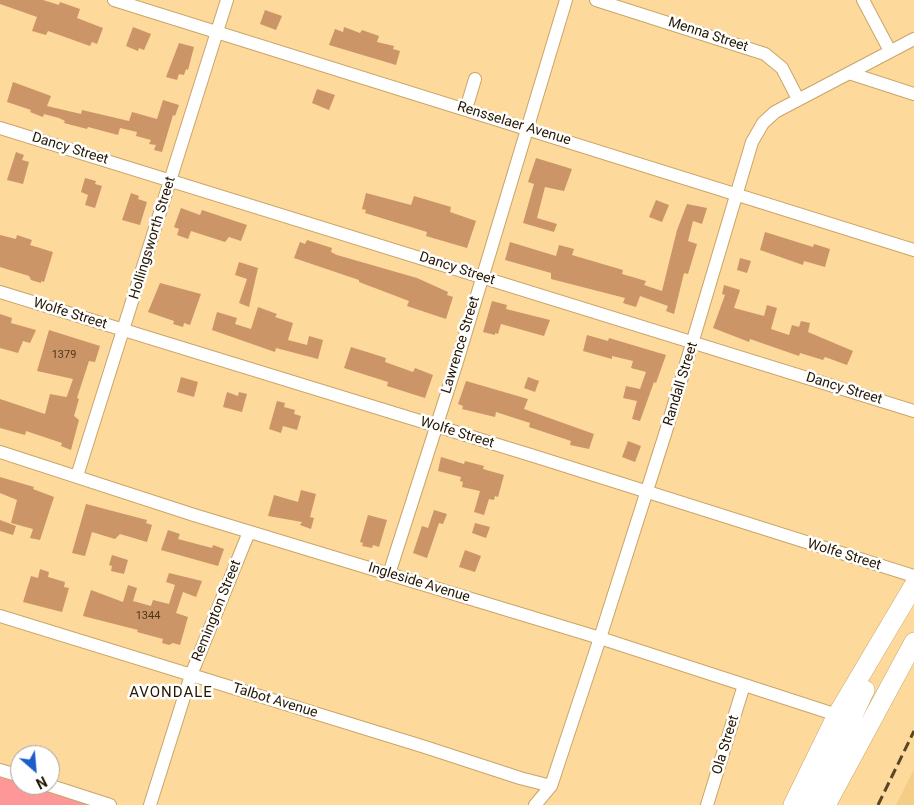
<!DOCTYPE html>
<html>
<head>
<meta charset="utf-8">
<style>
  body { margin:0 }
  #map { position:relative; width:914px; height:805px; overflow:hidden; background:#fdd99b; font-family:Roboto,sans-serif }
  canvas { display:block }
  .north { position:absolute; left:10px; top:745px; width:50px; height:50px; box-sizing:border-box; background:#fff; border:1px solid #a8a299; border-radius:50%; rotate:153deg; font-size:14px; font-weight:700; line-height:20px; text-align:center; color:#251700 }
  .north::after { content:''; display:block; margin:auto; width:18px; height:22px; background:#1c5dc9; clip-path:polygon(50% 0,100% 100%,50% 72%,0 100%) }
</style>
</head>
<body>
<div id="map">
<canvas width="914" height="805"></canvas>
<div class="north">N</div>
</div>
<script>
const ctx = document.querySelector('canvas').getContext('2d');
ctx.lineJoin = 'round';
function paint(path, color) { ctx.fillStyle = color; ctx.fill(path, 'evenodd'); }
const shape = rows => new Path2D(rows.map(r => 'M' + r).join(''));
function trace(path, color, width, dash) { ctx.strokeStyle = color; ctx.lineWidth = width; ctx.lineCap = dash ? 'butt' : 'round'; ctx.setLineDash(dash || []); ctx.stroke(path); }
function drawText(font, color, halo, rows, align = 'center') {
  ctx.font = font + ' Roboto,sans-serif'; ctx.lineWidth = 5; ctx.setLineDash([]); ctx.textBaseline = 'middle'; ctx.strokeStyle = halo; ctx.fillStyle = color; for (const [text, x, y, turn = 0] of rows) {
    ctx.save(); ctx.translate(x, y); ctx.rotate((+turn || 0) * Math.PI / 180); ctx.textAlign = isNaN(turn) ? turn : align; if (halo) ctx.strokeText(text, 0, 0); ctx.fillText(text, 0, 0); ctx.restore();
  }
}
paint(shape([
  [914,769,914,805,896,805]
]), '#f6cd87');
paint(shape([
  [0,775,20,782,20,785,30,785,92,805,0,805]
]), '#fe9898');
paint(shape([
  [0,0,43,0,59,5,60,2,80,9,77,18,103,28,97,44,92,42,90,46,48,31,46,35,32,31,37,17,0,4],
  [265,10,282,16,276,30,260,24],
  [133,27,151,34,144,50,139,48,138,51,126,46],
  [344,27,360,33,362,30,379,36,377,42,394,46,393,49,400,51,396,65,329,45,335,29,343,32],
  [179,43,194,47,188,70,186,69,184,75,179,74,177,80,166,77],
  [13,82,51,96,47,106,81,114,82,110,129,121,132,112,157,119,163,100,179,105,175,116,173,115,162,152,154,150,156,145,149,144,151,140,136,136,137,132,120,128,118,135,88,127,87,129,64,123,65,121,59,118,44,114,43,117,30,112,31,110,7,102],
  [317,89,335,95,329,110,312,103],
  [16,152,24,155,22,160,29,162,23,184,7,180],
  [536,158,572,169,564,191,545,187,537,218,557,224,554,232,523,223,534,184,528,182],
  [85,178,96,181,95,184,102,186,95,208,85,205,88,195,81,192],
  [131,193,139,196,138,199,147,202,140,225,122,220],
  [366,193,411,205,414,196,451,207,450,212,476,221,467,248,426,236,427,232,365,213,366,210,362,209],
  [656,200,669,205,662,222,649,217],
  [687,204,707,208,702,224,693,221,688,241,697,244,688,274,684,273,674,314,666,311,668,306,640,296,636,307,623,303,625,298,551,279,551,273,505,260,510,242,556,256,559,245,574,249,572,255,623,270,622,274,646,281,644,285,662,291,677,230],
  [181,208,200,215,202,210,247,225,241,241,229,237,225,242,191,231,188,239,177,235,179,229,174,227],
  [765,232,813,247,814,244,830,249,825,267,804,261,803,265,760,250],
  [0,235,16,239,17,235,32,240,30,245,53,252,44,282,41,281,41,283,31,280,29,276,0,267],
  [307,240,332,248,331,252,337,255,417,278,448,292,447,295,453,297,446,319,407,306,409,301,359,282,359,280,294,258,300,242,305,244],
  [740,258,751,261,747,273,737,270],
  [239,262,258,268,249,307,239,303,247,279,235,275],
  [160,283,201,294,190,325,184,323,183,327,173,324,174,321,148,312],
  [724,285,740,290,734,308,764,316,767,305,777,308,771,329,789,335,792,325,799,327,801,321,810,323,808,332,853,351,847,365,825,357,823,360,800,353,799,356,750,339,749,342,744,340,713,328,725,295,722,294],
  [492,301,507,305,506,309,550,320,544,336,501,324,498,334,495,333,495,335,483,332],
  [258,307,277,314,275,317,293,323,288,340,307,345,309,336,323,340,318,359,276,348,275,352,212,330,217,312,237,318,235,324,251,329],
  [0,314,12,318,11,323,36,330,30,343,23,341,18,353,0,348],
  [49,330,100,346,95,362,89,361,77,398,79,399,74,416,79,420,71,450,61,446,62,443,26,431,25,435,0,428,0,399,45,414,50,394,66,397,67,396,73,379,37,371],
  [587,335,608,341,609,338,666,355,656,383,654,382,640,421,632,419,637,401,623,398,626,386,640,389,646,372,631,368,633,361,612,356,612,359,583,351],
  [351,347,386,358,385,362,413,372,415,368,433,375,425,398,387,386,388,382,344,368],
  [181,377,198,382,194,397,177,392],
  [528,377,539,381,535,392,524,388],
  [466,381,528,399,524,409,594,434,589,449,570,445,571,441,529,427,530,423,496,412,495,417,462,409,463,406,458,404],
  [227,392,238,396,239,392,247,394,242,412,223,407],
  [277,401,285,403,284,407,295,410,294,414,301,416,297,430,283,426,281,433,269,429],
  [628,441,641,446,635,462,622,457],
  [441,457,464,464,465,461,484,466,483,469,504,475,498,497,495,496,494,500,489,499,484,515,474,512,480,491,462,487,463,482,460,481,461,477,438,471],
  [0,477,34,487,33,489,54,497,40,540,30,538,33,529,11,523,17,500,0,493],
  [301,490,316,494,310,517,314,518,311,529,300,525,302,522,268,516,274,495,298,502],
  [86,504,147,520,146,523,152,525,147,542,120,534,115,539,92,532,85,556,72,553],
  [434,510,447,514,443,524,439,523,427,558,413,553,422,526,428,528],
  [368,515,387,520,379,547,373,545,372,548,362,546,363,543,360,542],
  [0,520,16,526,13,535,0,531],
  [475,523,490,527,486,538,472,533],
  [168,530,180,534,178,539,212,548,213,545,224,549,218,566,161,550],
  [465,550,481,556,475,572,459,567],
  [112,555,128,560,124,574,111,571,112,566,109,565],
  [40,569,49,572,48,577,65,582,64,587,69,588,62,612,23,602,31,576,38,578],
  [169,573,202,581,196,597,183,592,176,613,188,617,180,645,173,643,169,645,162,643,163,639,137,632,138,630,83,616,91,590,123,602,128,585,137,588,133,601,151,606,153,600,169,604,175,585,166,582]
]), '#cb9568');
const minor = shape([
  [114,0,914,250],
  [596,0,765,54,782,68,798,99],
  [863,0,890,51],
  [849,73,914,94],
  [466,109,475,79],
  [0,128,914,411],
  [0,292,537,457,914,576],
  [0,452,194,515,600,638,837,715],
  [77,476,227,0],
  [389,574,456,365,566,0],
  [0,616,425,747,520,778,551,786],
  [0,770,20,776],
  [48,785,110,805],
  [150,805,191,675,249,532],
  [535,805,551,786,600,638,666,431,752,142,763,123,775,112,914,39],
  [707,805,744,685]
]);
const highway = shape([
  [793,805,837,715,914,585],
  [810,805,865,690],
  [826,805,914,642]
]);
trace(minor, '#c9a569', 14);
trace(highway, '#c9a569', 20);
trace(minor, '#fff', 12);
trace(highway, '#fff', 19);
trace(shape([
  [878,805,914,731]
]), '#594626', 3, [10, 5]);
drawText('11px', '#4e361a', null, [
  ["1379",64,355],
  ["1344",148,616]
]);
drawText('14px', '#251700', '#fff', [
  ["Menna Street",708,35,18],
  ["Rensselaer Avenue",514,124,17],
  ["Dancy Street",70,149,17],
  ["Hollingsworth Street",153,238,-73],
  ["Dancy Street",457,269,18],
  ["Wolfe Street",70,314,17],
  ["Lawrence Street",461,345,-73],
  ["Randall Street",681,384,-73],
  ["Dancy Street",844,389,17],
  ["Wolfe Street",457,433,17],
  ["Wolfe Street",844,555,17],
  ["Ingleside Avenue",419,583,17],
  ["Remington Street",217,611,-68],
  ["Talbot Avenue",275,701,17],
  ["Ola Street",726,745,-73]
]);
ctx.letterSpacing = '1px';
drawText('15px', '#251700', '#fff', [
  ["AVONDALE",171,693]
]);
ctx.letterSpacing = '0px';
</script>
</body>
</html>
